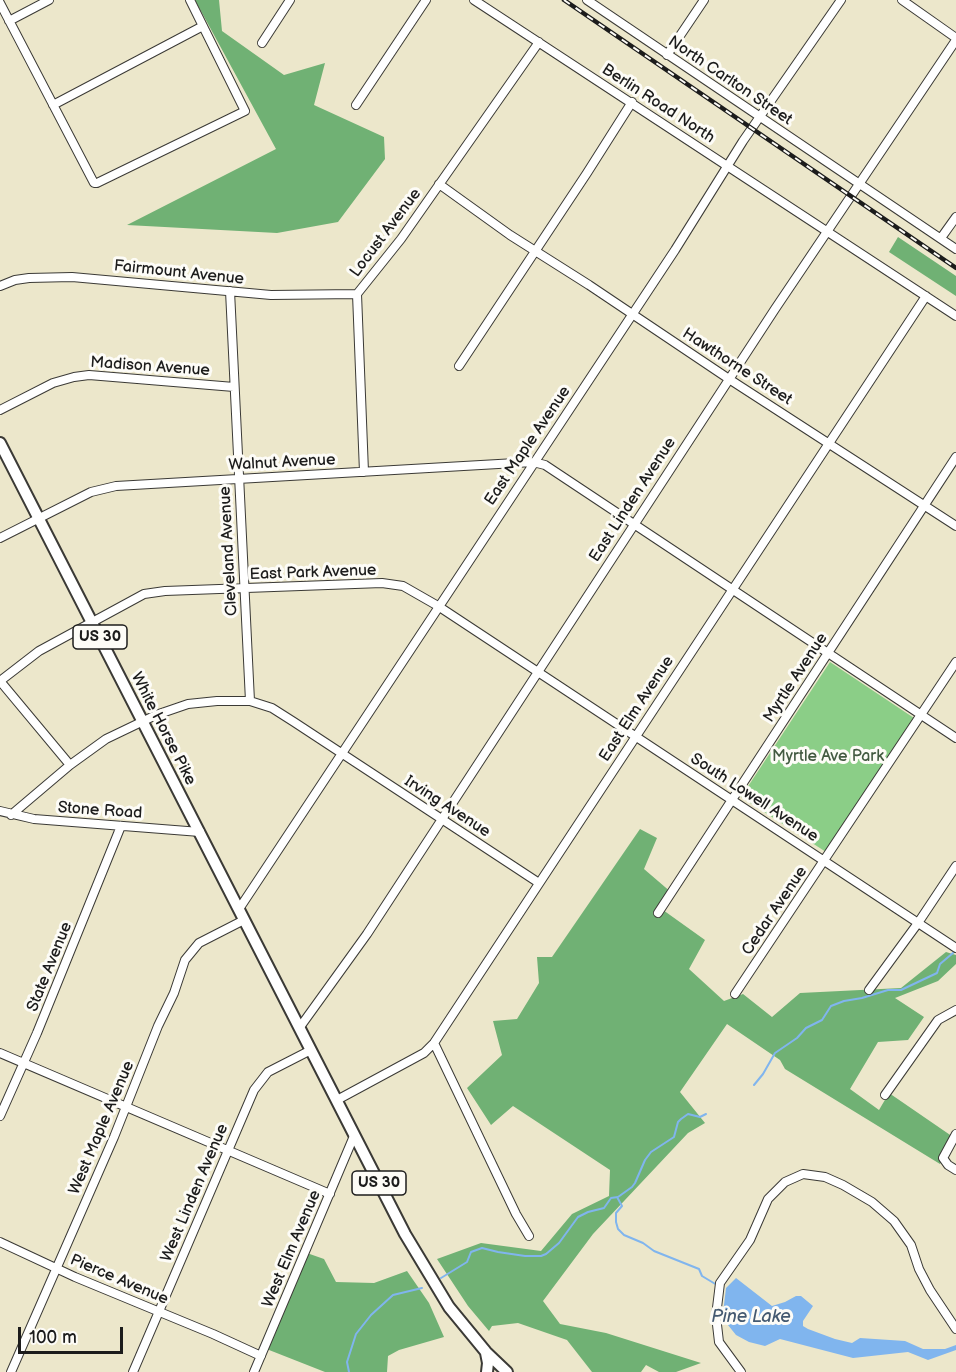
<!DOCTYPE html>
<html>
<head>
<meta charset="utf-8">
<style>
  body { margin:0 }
  #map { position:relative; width:956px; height:1372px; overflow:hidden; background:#ece7cb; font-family:"Balsamiq Sans",sans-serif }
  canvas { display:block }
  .scale { position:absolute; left:18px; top:1327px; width:105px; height:27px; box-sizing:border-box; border:3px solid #1c1c1c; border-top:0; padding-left:8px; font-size:18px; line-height:21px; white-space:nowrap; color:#1c1c1c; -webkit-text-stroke:4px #fdfcf7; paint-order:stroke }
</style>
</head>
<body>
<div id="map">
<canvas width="956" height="1372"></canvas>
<div class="scale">100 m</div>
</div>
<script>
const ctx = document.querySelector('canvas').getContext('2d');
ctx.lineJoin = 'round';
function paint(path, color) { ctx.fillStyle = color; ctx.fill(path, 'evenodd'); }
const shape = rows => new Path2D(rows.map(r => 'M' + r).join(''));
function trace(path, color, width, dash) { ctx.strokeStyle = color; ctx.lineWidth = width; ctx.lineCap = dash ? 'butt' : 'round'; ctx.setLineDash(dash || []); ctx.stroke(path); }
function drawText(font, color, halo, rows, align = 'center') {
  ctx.font = font + ' "Balsamiq Sans",sans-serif'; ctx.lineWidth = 6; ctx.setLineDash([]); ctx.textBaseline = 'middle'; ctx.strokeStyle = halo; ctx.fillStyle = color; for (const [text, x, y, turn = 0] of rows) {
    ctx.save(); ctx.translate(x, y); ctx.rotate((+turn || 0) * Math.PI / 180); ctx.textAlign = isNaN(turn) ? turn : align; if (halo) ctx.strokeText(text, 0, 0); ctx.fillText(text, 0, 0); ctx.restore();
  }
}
paint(shape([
  [830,662,914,718,826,852,741,797]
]), '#8bce87');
paint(shape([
  [195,0,219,0,222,31,284,75,325,63,314,105,384,137,385,159,338,222,277,233,127,225,276,149],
  [898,237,956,276,956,296,889,252],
  [640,829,657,838,644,869,672,893,663,910,705,940,689,969,724,1001,743,994,772,1017,800,993,901,988,946,952,956,955,956,964,938,981,895,998,924,1017,908,1040,878,1042,850,1089,879,1110,889,1093,956,1139,940,1164,785,1069,780,1060,727,1024,680,1092,705,1123,688,1133,593,1234,543,1301,560,1324,606,1333,701,1363,676,1372,659,1372,646,1365,641,1372,592,1372,567,1340,518,1323,492,1326,489,1331,468,1306,437,1259,481,1243,541,1251,572,1214,609,1196,610,1170,513,1106,491,1125,467,1088,502,1055,493,1021,517,1019,539,983,537,957,552,957],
  [304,1252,324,1259,336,1282,374,1283,407,1271,429,1303,444,1337,399,1350,388,1356,387,1372,325,1372,264,1348]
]), '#70b174');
paint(shape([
  [736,1278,772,1306,785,1302,796,1296,801,1296,813,1306,803,1321,803,1326,808,1329,835,1339,852,1343,860,1338,905,1341,923,1349,945,1349,956,1345,956,1350,928,1360,908,1352,853,1358,780,1339,765,1346,749,1342,736,1335,724,1320,723,1313,726,1288]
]), '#80b5ee');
trace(shape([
  [754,1085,763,1074,775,1053,797,1038,806,1028,822,1020,831,1006,844,1001,862,998,888,990,901,990,937,973,940,964,953,953],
  [617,1197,622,1206,616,1213,616,1222,618,1229,624,1235,643,1243,654,1251,699,1269,702,1276,717,1285],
  [441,1278,467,1262,471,1252,482,1248,498,1252,525,1256,541,1256,546,1254,559,1243,578,1217,588,1212,604,1208,611,1198,618,1197,632,1187,635,1183,645,1160,651,1152,674,1137,678,1122,681,1119,688,1114,700,1117,706,1114],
  [349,1372,347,1362,356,1334,371,1315,393,1295,422,1288]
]), '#80b5ee', 2);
const minor = shape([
  [474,0,956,316],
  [587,0,956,249],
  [902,0,956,38],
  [0,3,94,183,97,183,245,111,190,0],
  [9,21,49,0],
  [262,43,290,0],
  [667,55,704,0],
  [53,105,203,26],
  [356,105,426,0],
  [439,184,510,235,589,285,729,379,956,526],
  [941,238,956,217],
  [0,286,15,280,29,278,72,277,271,295,357,294],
  [230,291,250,701],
  [459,366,587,173,632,102],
  [0,410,53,383,74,377,89,375,234,387],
  [364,472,357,294,401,239,539,42],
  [0,538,91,492,116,486,533,462,545,465,956,738],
  [0,681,39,651,144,594,165,591,382,583,403,586,438,606,956,948],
  [0,681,70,765],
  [0,811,34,819,200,832],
  [11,815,70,765,106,739,156,715,188,704,217,701,250,701,272,708,294,722,539,883],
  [239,909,675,250,743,141,841,0],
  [658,913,956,457],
  [869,990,918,923,956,866],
  [735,994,956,662],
  [300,1027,367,934,775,309,956,40],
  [434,1043,516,1214,529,1236],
  [0,1053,330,1194],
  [885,1095,938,1020,956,1010],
  [337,1100,424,1053,434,1043,926,296],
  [0,1116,37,1033,121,826],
  [956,1134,943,1158,948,1165,956,1170],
  [0,1242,75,1277,213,1334,261,1356],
  [11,1372,114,1137,158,1026,174,993,185,960,199,943,244,920],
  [133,1372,254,1090,268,1072,311,1050],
  [254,1372,354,1136],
  [741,1372,719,1342,716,1316,720,1283,750,1240,768,1199,785,1182,803,1174,825,1177,843,1185,872,1202,894,1221,911,1245,919,1269,930,1290,956,1329]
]);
const highway = shape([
  [0,443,405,1234,449,1307,486,1352,507,1372],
  [486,1353,488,1363,487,1372]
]);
trace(minor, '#3b3a36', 10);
trace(highway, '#3b3a36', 14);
trace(minor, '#fff', 8);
trace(highway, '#fff', 10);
const rail = shape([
  [564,0,956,268]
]);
trace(rail, '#1c1c1c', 4.5);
trace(rail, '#fdfcf7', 2, [7]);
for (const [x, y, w] of [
  [100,637,54],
  [379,1183,54]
]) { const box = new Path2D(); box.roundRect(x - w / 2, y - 12, w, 24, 4.5); ctx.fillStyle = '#fdfcf7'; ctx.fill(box); trace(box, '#1c1c1c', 1.5); }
drawText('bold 15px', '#1c1c1c', null, [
  ["US 30",100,637],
  ["US 30",379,1183]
]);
drawText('16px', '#1c1c1c', '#fdfcf7', [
  ["North Carlton Street",730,81,34],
  ["Berlin Road North",658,104,33],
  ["Locust Avenue",386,233,-53],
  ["Fairmount Avenue",179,273,6],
  ["Madison Avenue",150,367,4],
  ["Hawthorne Street",737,367,33],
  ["East Maple Avenue",528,446,-56],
  ["Walnut Avenue",282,463,-3],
  ["East Linden Avenue",633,500,-57],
  ["Cleveland Avenue",229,551,-93],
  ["East Park Avenue",313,573,-2],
  ["Myrtle Avenue",796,678,-57],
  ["East Elm Avenue",637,709,-57],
  ["White Horse Pike",163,729,63],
  ["South Lowell Avenue",754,798,33],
  ["Irving Avenue",447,807,33],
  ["Stone Road",100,811,4],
  ["Cedar Avenue",775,911,-56],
  ["State Avenue",50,967,-68],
  ["West Maple Avenue",102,1128,-67],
  ["West Linden Avenue",195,1193,-67],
  ["West Elm Avenue",292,1249,-67],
  ["Pierce Avenue",119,1280,23]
]);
drawText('16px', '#435a41', '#fdfcf7', [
  ["Myrtle Ave Park",828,757]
]);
drawText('italic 18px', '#445970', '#fdfcf7', [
  ["Pine Lake",751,1317]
]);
</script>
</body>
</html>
